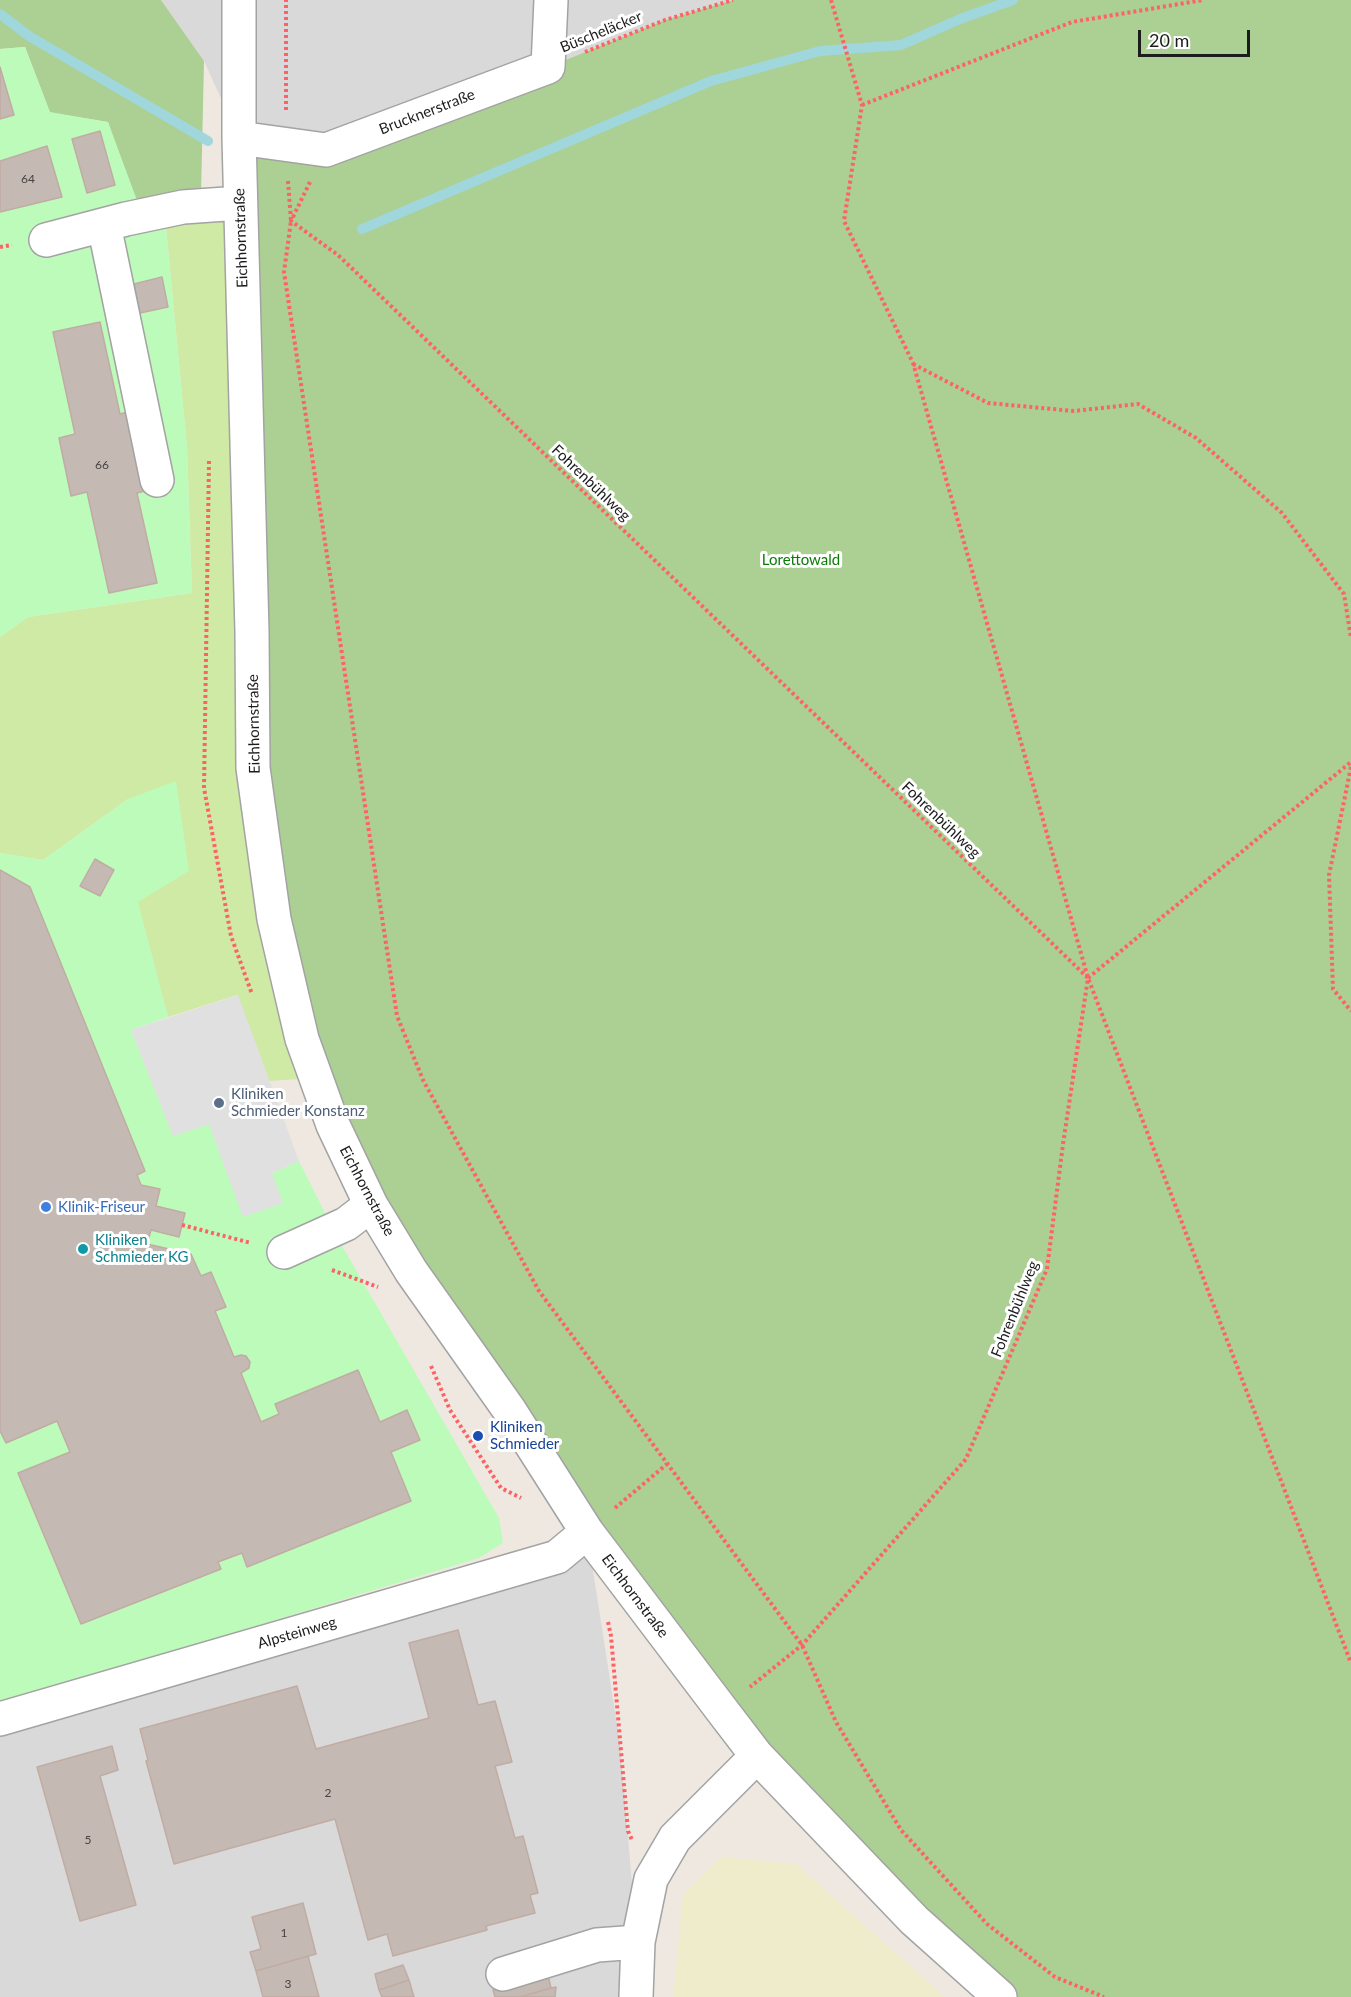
<!DOCTYPE html>
<html>
<head>
<meta charset="utf-8">
<style>
  body { margin:0 }
  #map { position:relative; width:1351px; height:1997px; overflow:hidden; background:#eee8e1; font-family:Lato,sans-serif }
  canvas { display:block }
  .scale { position:absolute; left:1138px; top:30px; width:112px; height:27px; box-sizing:border-box; border:3px solid #1c1c1c; border-top:0; padding-left:8px; font-size:18px; line-height:21px; white-space:nowrap; color:#1c1c1c; -webkit-text-stroke:4px #fff; paint-order:stroke }
</style>
</head>
<body>
<div id="map">
<canvas width="1351" height="1997"></canvas>
<div class="scale">20 m</div>
</div>
<script>
const ctx = document.querySelector('canvas').getContext('2d');
ctx.lineJoin = 'round';
function paint(path, color) { ctx.fillStyle = color; ctx.fill(path, 'evenodd'); }
const shape = rows => new Path2D(rows.map(r => 'M' + r).join(''));
function trace(path, color, width, dash) { ctx.strokeStyle = color; ctx.lineWidth = width; ctx.lineCap = dash ? 'butt' : 'round'; ctx.setLineDash(dash || []); ctx.stroke(path); }
function drawText(font, color, halo, rows, align = 'center') {
  ctx.font = font + ' Lato,sans-serif'; ctx.lineWidth = 6; ctx.setLineDash([]); ctx.textBaseline = 'middle'; ctx.strokeStyle = halo; ctx.fillStyle = color; for (const [text, x, y, turn = 0] of rows) {
    ctx.save(); ctx.translate(x, y); ctx.rotate((+turn || 0) * Math.PI / 180); ctx.textAlign = isNaN(turn) ? turn : align; if (halo) ctx.strokeText(text, 0, 0); ctx.fillText(text, 0, 0); ctx.restore();
  }
}
paint(shape([
  [161,0,733,0,665,20,548,67,326,150,239,138,204,61],
  [587,1532,620,1744,637,1942,636,1997,0,1997,0,1719]
]), '#dad9d9');
paint(shape([
  [721,1857,796,1864,945,1997,673,1997,683,1894]
]), '#eeeccb');
paint(shape([
  [240,214,316,1078,269,1081,237,995,168,1017,137,902,128,799,43,860,0,853,0,637,28,617,192,593,187,447,166,227]
]), '#cfeaa4');
paint(shape([
  [0,0,161,0,204,61,201,195,135,204,108,122,50,113,25,47,0,49],
  [733,0,1351,0,1351,1997,1000,1997,757,1756,371,1205,274,919,239,138,285,145,548,67,665,20]
]), '#accf94');
paint(shape([
  [25,47,50,112,108,122,138,203,166,227,187,447,192,593,28,617,0,637,0,49],
  [176,781,189,871,138,902,168,1017,131,1030,173,1135,209,1124,272,1173,299,1161,337,1237,499,1518,503,1543,479,1558,0,1704,0,853,43,860,128,799]
]), '#bdfbbb');
paint(shape([
  [238,995,299,1161,272,1173,283,1203,243,1217,209,1124,173,1136,131,1030]
]), '#e0e0e0');
trace(shape([
  [0,14,29,36,208,141],
  [362,229,711,81,820,51,901,45,960,19,1013,0]
]), '#9fd7dd', 10);
const building = shape([
  [0,67,14,115,0,119,0,67],
  [100,131,115,185,87,193,72,139,100,131],
  [47,146,62,197,0,212,0,161,47,146],
  [162,277,168,307,140,313,134,284,162,277],
  [100,322,120,414,128,412,145,491,137,493,157,583,109,593,87,492,71,496,59,438,75,434,53,332,100,322],
  [95,859,114,870,100,896,80,886,95,859],
  [0,870,30,887,145,1171,137,1175,141,1185,160,1189,156,1206,185,1213,179,1237,151,1230,147,1244,191,1254,201,1276,211,1272,226,1307,215,1311,234,1357,241,1355,246,1356,250,1362,249,1368,241,1373,261,1422,279,1414,275,1404,358,1370,380,1422,407,1410,420,1440,391,1452,411,1501,247,1567,242,1553,218,1562,221,1569,81,1624,18,1473,70,1452,57,1421,6,1443,0,1431,0,870],
  [458,1630,478,1705,495,1701,512,1762,495,1766,515,1838,523,1836,538,1893,530,1895,535,1913,486,1926,487,1930,393,1956,387,1934,368,1940,335,1819,174,1864,146,1761,148,1760,140,1729,297,1686,316,1749,429,1718,409,1643,458,1630],
  [112,1746,118,1770,100,1776,136,1905,80,1921,37,1767,112,1746],
  [303,1903,316,1954,256,1971,250,1952,261,1949,252,1917,303,1903],
  [308,1956,319,1997,263,1997,256,1971,308,1956],
  [403,1965,409,1980,379,1990,375,1974,403,1965],
  [548,1975,551,1988,520,1997,495,1997,493,1990,548,1975],
  [409,1980,414,1997,382,1997,379,1990,409,1980],
  [556,1987,555,1997,520,1997,551,1988,556,1987]
]);
paint(building, '#c5b9b4');
trace(building, '#c0aca3', 1.5);
const minor = shape([
  [239,0,239,138,252,632,253,768,274,919,302,1039,333,1125,371,1205,411,1271,510,1411,587,1532,721,1709,757,1756,914,1920,1000,1997],
  [239,138,326,150,548,67,551,0],
  [104,225,157,480],
  [46,240,126,219,183,207,240,203],
  [284,1252,346,1224,371,1205],
  [0,1719,557,1557,587,1532],
  [503,1974,597,1945,638,1942],
  [636,1997,638,1942,651,1879,675,1838,757,1756]
]);
trace(minor, '#a3a3a3', 36);
trace(shape([
  [831,0,862,105,844,221,913,363,1088,978,1351,1663],
  [585,52,665,20,733,0],
  [862,105,1072,22,1203,0],
  [286,110,286,0],
  [288,181,291,221,284,272,397,1016,423,1080,539,1291,802,1645,836,1722,901,1830,987,1924,1055,1977,1104,1997],
  [310,182,291,221,338,255,1088,978,1063,1144,1047,1269,966,1459,802,1645,750,1687],
  [0,247,12,245],
  [913,364,988,403,1074,411,1138,404,1196,438,1282,513,1344,594,1351,638],
  [209,461,204,788,231,936,252,994],
  [1351,767,1329,875,1333,989,1351,1011],
  [1088,978,1351,762],
  [182,1225,251,1243],
  [332,1270,378,1287],
  [431,1366,450,1410,501,1488,521,1498],
  [615,1508,667,1464],
  [608,1622,611,1636,628,1831,632,1840]
]), '#fe6264', 4, [3, 3]);
trace(minor, '#fff', 33);
for (const [x, y, r, color] of [
  [219,1103,6,"#5c6f8a"],
  [46,1207,6,"#3f7fe0"],
  [83,1249,6,"#0f9aa8"],
  [478,1436,6,"#1a4fb4"]
]) { const dot = new Path2D(); dot.arc(x, y, r, 0, 2 * Math.PI); ctx.fillStyle = color; ctx.fill(dot); trace(dot, '#fff', 2); }
drawText('12px', '#464342', null, [
  ["64",28,179],
  ["66",102,465],
  ["2",328,1793],
  ["5",88,1840],
  ["1",284,1933],
  ["3",288,1984]
]);
drawText('15px', '#1c1c1c', '#fff', [
  ["Büscheläcker",601,32,-22],
  ["Brucknerstraße",427,112,-21],
  ["Eichhornstraße",241,238,-92],
  ["Fohrenbühlweg",591,483,44],
  ["Eichhornstraße",254,724,-91],
  ["Fohrenbühlweg",941,820,44],
  ["Eichhornstraße",367,1191,62],
  ["Fohrenbühlweg",1015,1309,-68],
  ["Eichhornstraße",635,1596,53],
  ["Alpsteinweg",297,1633,-16]
]);
drawText('15px', '#0c7c08', '#fff', [
  ["Lorettowald",801,560]
]);
drawText('15px', '#4e5e75', '#fff', [
  ["Kliniken",231,1094],
  ["Schmieder Konstanz",231,1111]
], 'left');
drawText('15px', '#366cbe', '#fff', [
  ["Klinik-Friseur",58,1207]
], 'left');
drawText('15px', '#0d838f', '#fff', [
  ["Kliniken",95,1240],
  ["Schmieder KG",95,1257]
], 'left');
drawText('15px', '#164399', '#fff', [
  ["Kliniken",490,1427],
  ["Schmieder",490,1444]
], 'left');
</script>
</body>
</html>
